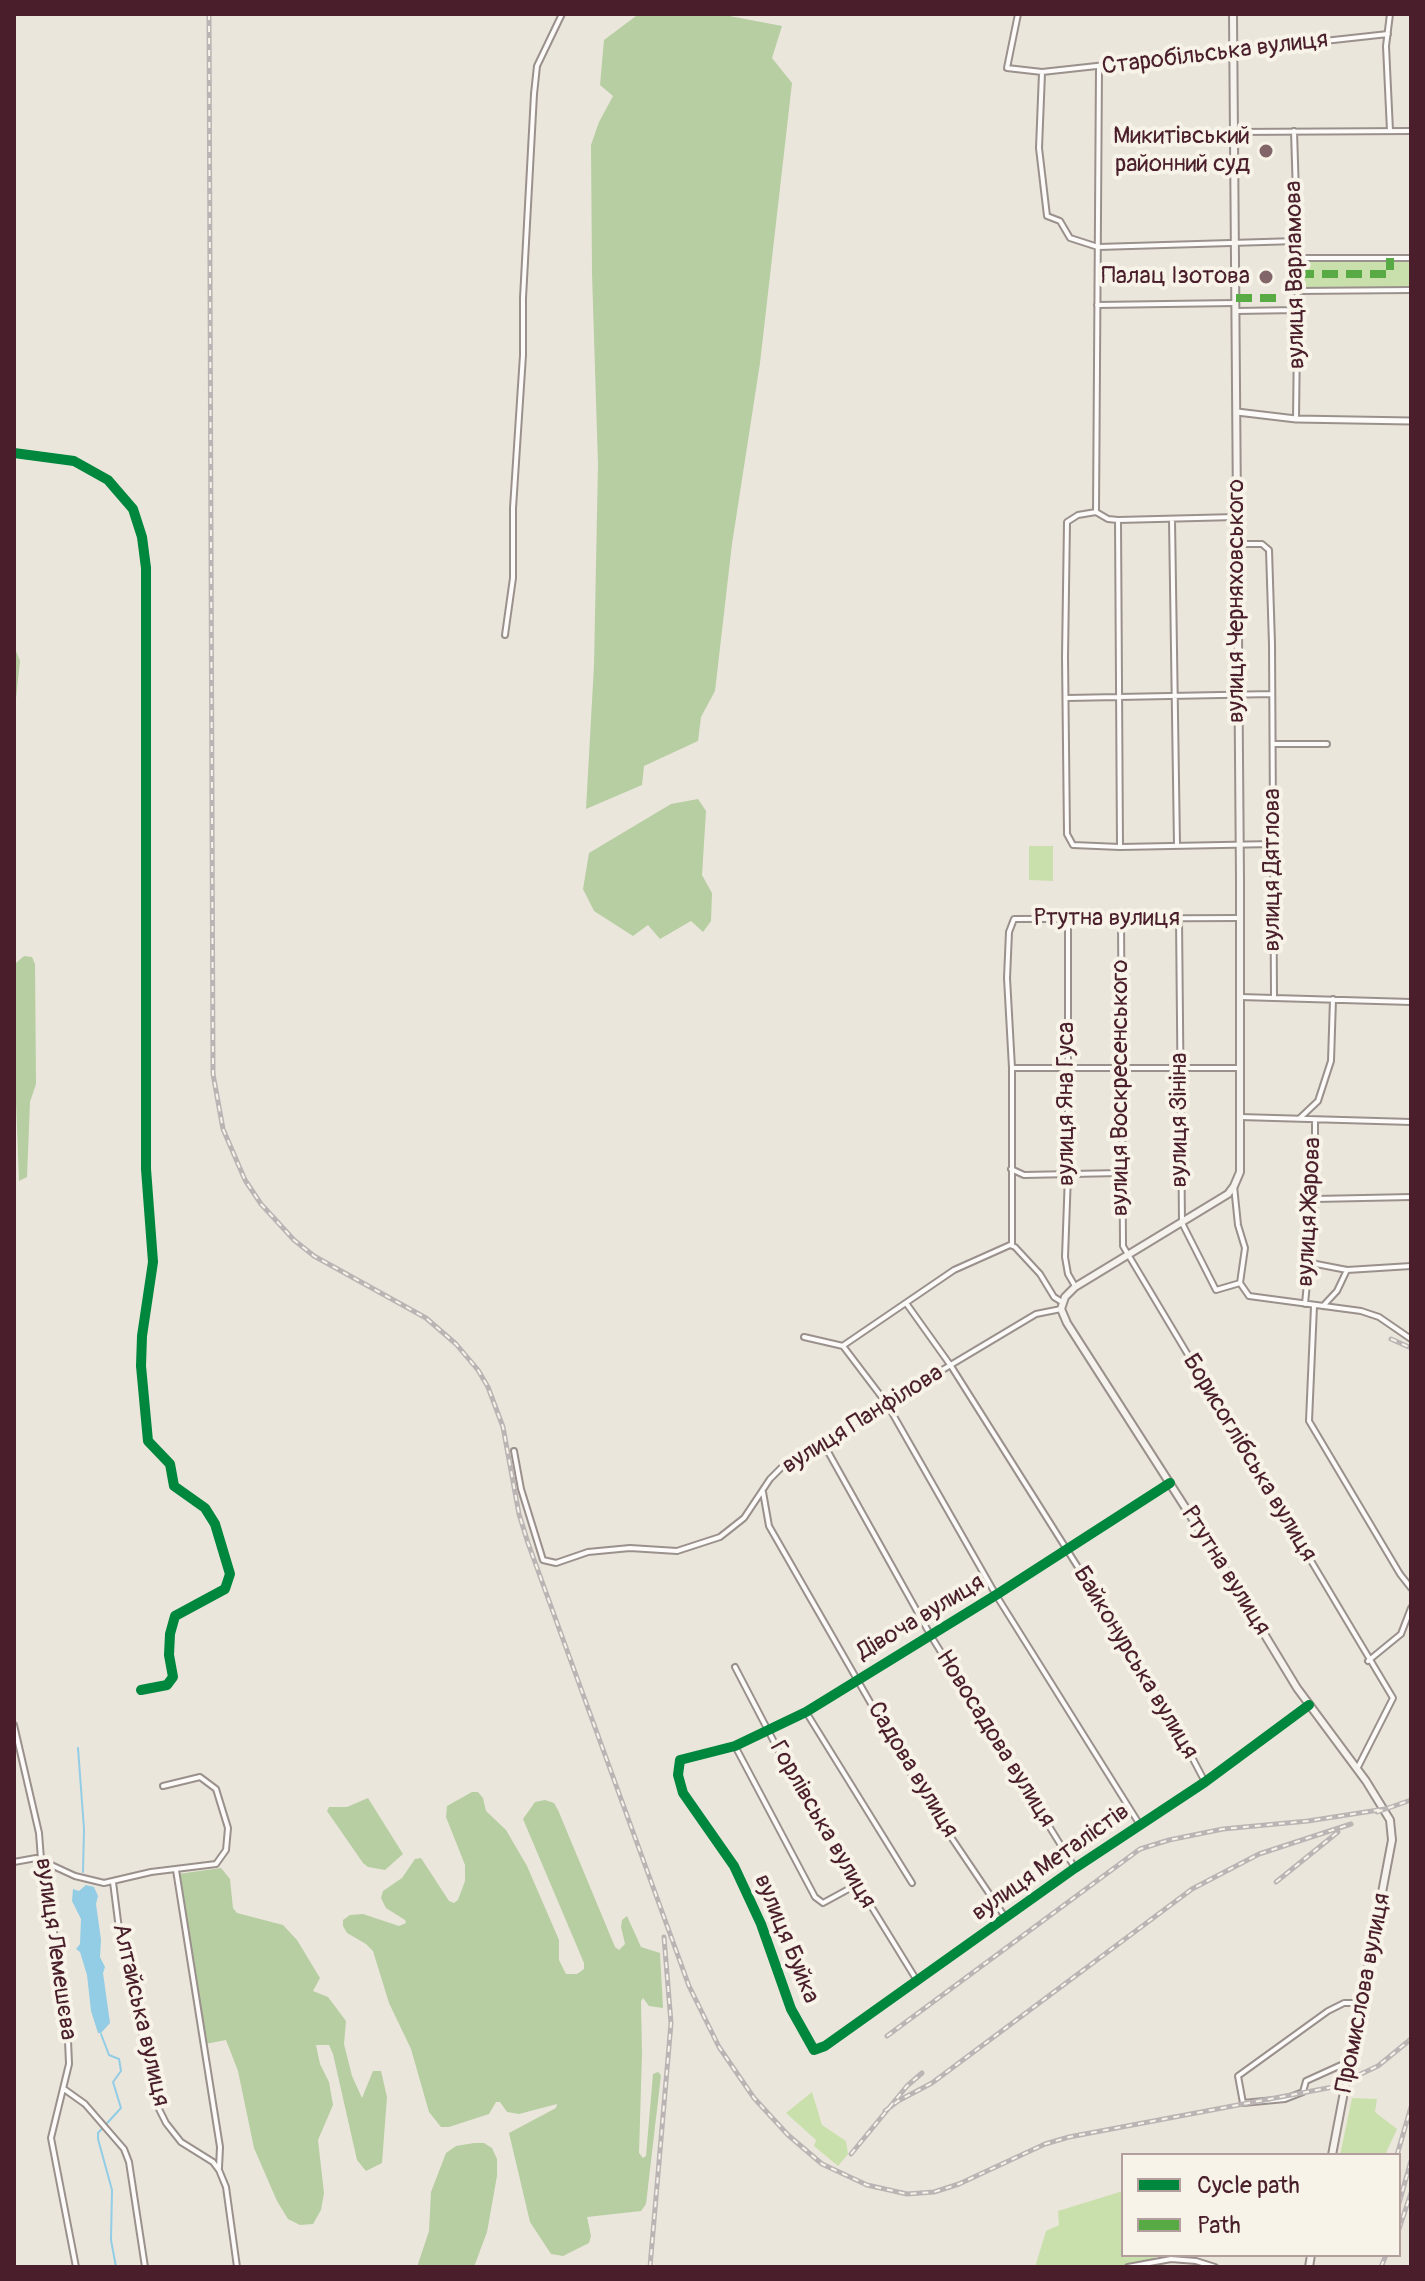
<!DOCTYPE html>
<html>
<head>
<meta charset="utf-8">
<style>
  body { margin:0 }
  #map { position:relative; width:1425px; height:2281px; overflow:hidden; background:#ebe6db; font-family:Pangolin,sans-serif }
  canvas { display:block }
  .frame { position:absolute; inset:0; border:16px solid #4a1f2b; pointer-events:none }
  .legend { position:absolute; left:1121px; top:2153px; width:280px; height:104px; box-sizing:border-box; background:#f7f3e8; border:2px solid #b29e9c; margin:0; padding:10px 14px; list-style:none; font-size:24px; color:#4a1f2b }
  .legend li { display:flex; align-items:center; gap:16px; height:40px }
  .legend b { width:40px; border:2px solid #b29e9c }
</style>
</head>
<body>
<div id="map">
<canvas width="1425" height="2281"></canvas>
<div class="frame"></div>
<ul class="legend">
<li><b style="height:10px;background:#00873e"></b>Cycle path</li>
<li><b style="height:10px;background:#57aa44"></b>Path</li>
</ul>
</div>
<script>
const ctx = document.querySelector('canvas').getContext('2d');
ctx.lineJoin = 'round';
function paint(path, color) { ctx.fillStyle = color; ctx.fill(path, 'evenodd'); }
const shape = rows => new Path2D(rows.map(r => 'M' + r).join(''));
function trace(path, color, width, dash) { ctx.strokeStyle = color; ctx.lineWidth = width; ctx.lineCap = dash ? 'butt' : 'round'; ctx.setLineDash(dash || []); ctx.stroke(path); }
function drawText(font, color, halo, rows, align = 'center') {
  ctx.font = font + ' Pangolin,sans-serif'; ctx.lineWidth = 8; ctx.setLineDash([]); ctx.textBaseline = 'middle'; ctx.strokeStyle = halo; ctx.fillStyle = color; for (const [text, x, y, turn = 0] of rows) {
    ctx.save(); ctx.translate(x, y); ctx.rotate((+turn || 0) * Math.PI / 180); ctx.textAlign = isNaN(turn) ? turn : align; if (halo) ctx.strokeText(text, 0, 0); ctx.fillText(text, 0, 0); ctx.restore();
  }
}
paint(shape([
  [1300,260,1411,260,1411,288,1300,289],
  [1029,846,1053,846,1053,881,1029,880],
  [812,2092,822,2125,846,2141,848,2154,838,2166,814,2146,816,2140,786,2113],
  [1352,2098,1377,2099,1375,2112,1397,2129,1385,2155,1340,2155],
  [1123,2191,1123,2255,1155,2255,1155,2263,1137,2267,1035,2267,1046,2231,1059,2225,1058,2211]
]), '#c9e0ad');
paint(shape([
  [648,14,719,14,782,26,772,58,792,83,760,363,732,544,715,691,701,717,698,741,644,766,642,785,586,809,594,665,598,464,592,273,591,145,599,122,613,96,600,85,604,40,636,16],
  [14,646,20,661,14,717],
  [698,799,706,811,702,875,712,893,711,921,703,932,691,921,660,939,648,925,633,936,594,911,583,889,589,853,671,804],
  [24,956,32,957,35,964,36,1084,30,1102,27,1177,19,1181,14,1049,15,971,16,963],
  [472,1792,478,1792,483,1798,486,1811,506,1830,527,1866,559,1940,559,1960,566,1974,577,1974,584,1969,584,1963,523,1819,535,1802,545,1800,554,1803,558,1810,615,1947,619,1950,625,1944,621,1927,622,1920,627,1916,641,1947,660,1953,663,2008,649,2006,643,1998,641,2001,642,2054,639,2153,643,2158,646,2156,653,2074,658,2072,661,2075,646,2204,641,2211,587,2217,591,2236,589,2243,563,2256,551,2254,530,2222,509,2133,556,2108,557,2104,519,2114,507,2112,500,2102,496,2102,489,2114,449,2127,441,2127,429,2112,411,2049,389,2003,373,1951,366,1944,347,1933,343,1926,343,1920,350,1915,363,1914,399,1926,406,1923,405,1920,386,1908,381,1898,383,1891,402,1878,415,1859,421,1858,449,1901,454,1903,458,1900,465,1881,465,1865,446,1817,447,1806],
  [368,1798,403,1854,385,1870,368,1867,363,1863,327,1811,329,1807,347,1807],
  [221,1868,230,1879,233,1908,237,1913,283,1925,297,1940,320,1978,313,1991,328,1997,346,2021,344,2044,352,2076,362,2098,373,2071,381,2071,387,2097,382,2163,366,2171,357,2160,333,2054,329,2045,316,2045,320,2064,329,2082,333,2105,318,2140,324,2193,321,2210,313,2224,300,2225,288,2219,277,2201,254,2148,238,2071,226,2040,205,2044,178,1874],
  [474,2143,484,2143,492,2148,497,2159,497,2176,487,2232,474,2267,417,2267,429,2231,431,2192,446,2153,456,2146]
]), '#b6cea2');
paint(shape([
  [86,1885,94,1887,98,1896,96,1904,101,1940,100,1957,105,1967,103,1973,110,2023,101,2033,98,2033,91,2011,87,1975,80,1952,76,1949,80,1944,81,1919,72,1901,73,1889,79,1891]
]), '#92cce5');
trace(shape([
  [78,1748,84,1829,83,1872],
  [101,2034,109,2055,119,2059,121,2071,113,2082,121,2108,98,2133,98,2139,112,2190,111,2240,116,2267]
]), '#92cce5', 2);
const minor = shape([
  [1018,14,1007,68,1042,72,1388,34],
  [1042,73,1039,148,1047,216,1060,221,1070,238,1098,247,1297,241],
  [1294,131,1298,258,1296,419],
  [1390,131,1386,46,1390,14],
  [1234,132,1411,131],
  [1298,258,1411,258],
  [1297,291,1411,290],
  [1097,305,1235,303],
  [1236,311,1297,310],
  [14,453,74,461,108,480,133,509,142,537,146,568,146,1169,153,1262,142,1336,141,1366,148,1441,170,1464,174,1486,205,1508,215,1524,230,1574,225,1589,175,1616,170,1634,169,1655,173,1677,167,1685,141,1690],
  [1096,512,1099,67],
  [1236,517,1118,520,1108,519,1096,512,1078,515,1067,522,1065,657,1067,834,1073,845,1120,847,1273,844],
  [1118,520,1120,847],
  [1172,520,1177,845],
  [1237,544,1262,544,1269,550,1272,644,1274,997],
  [505,635,513,578,513,508,523,355,523,298,534,94,537,66,562,14],
  [1067,698,1272,694],
  [1273,744,1327,744],
  [1121,918,1123,1246,1393,1698,1357,1769],
  [1068,919,1068,1174,1065,1257,1068,1274,1075,1286],
  [1179,919,1182,1223,1216,1290,1240,1283],
  [1240,997,1411,1002],
  [1012,1068,1240,1068],
  [1240,1117,1411,1122],
  [1300,1118,1318,1101,1331,1061,1333,999],
  [1011,1169,1024,1175,1120,1173],
  [1234,1186,1238,1225,1245,1248,1240,1283,1249,1296,1361,1311,1379,1317,1411,1339],
  [1315,1199,1411,1197],
  [1012,1245,1012,1068,1007,978,1009,932,1014,919,1239,918],
  [1311,1263,1347,1270,1411,1266],
  [906,1303,951,1366,1105,1610,1173,1721,1205,1782],
  [1305,1304,1315,1199,1315,1120],
  [1314,1306,1309,1421,1400,1574,1411,1588],
  [1323,1306,1337,1291,1347,1270],
  [804,1337,843,1346],
  [844,1345,954,1270,1010,1245,1015,1247,1040,1274,1054,1297,1062,1302],
  [843,1346,887,1404,996,1595,1140,1825],
  [822,1441,931,1636,1075,1868],
  [514,1451,521,1489,543,1560,556,1563,588,1552,630,1548,677,1551,720,1537,744,1518,770,1479,785,1464,1036,1314,1061,1309],
  [1170,1483,996,1595,806,1712,735,1746,680,1760,678,1775,683,1793,734,1866,761,1924,791,2009,814,2050,825,2046,1075,1868,1205,1782,1308,1705],
  [763,1492,769,1526,928,1803,1005,1917],
  [1368,1661,1401,1634,1411,1608],
  [735,1667,797,1786,916,1979],
  [806,1712,912,1883],
  [14,1725,39,1833,41,1859,46,1870,68,2040,69,2064,51,2138,76,2267],
  [735,1746,815,1897,823,1903,856,1885],
  [14,1862,36,1858,75,1876,104,1883,151,1872,216,1864,226,1850,228,1828,216,1789,200,1777,163,1786],
  [176,1870,220,2147,219,2168],
  [113,1882,119,1929,159,2109,166,2123,181,2142,213,2162,219,2170,226,2187,237,2267],
  [1350,2061,1306,2081,1303,2092,1285,2099,1243,2103,1238,2076,1328,2011,1344,2003,1361,2003],
  [64,2089,85,2104,124,2149,129,2162,145,2267],
  [1128,2267,1171,2259,1196,2261,1215,2267]
]);
const tertiary = shape([
  [1237,412,1296,419,1411,421]
]);
const secondary = shape([
  [1233,14,1240,881,1240,1172,1234,1186,1228,1194,1075,1287,1065,1297,1061,1309,1067,1323,1226,1571,1297,1688,1366,1781,1390,1820,1392,1840,1332,2155],
  [1309,2267,1311,2255]
]);
trace(minor, '#9a908c', 8);
trace(tertiary, '#9a908c', 9);
trace(secondary, '#9a908c', 10);
trace(minor, '#fcfbfa', 4);
trace(tertiary, '#fcfbfa', 5);
trace(secondary, '#f6f3ef', 6);
const rail = shape([
  [209,14,213,1074,223,1129,245,1180,261,1204,294,1240,314,1256,426,1318,456,1344,478,1370,488,1387,503,1427,519,1514,528,1543,689,1986,719,2047,754,2098,788,2135,822,2164,867,2185,907,2194,934,2192,959,2184,1045,2144,1069,2137,1333,2087,1378,2066,1411,2039],
  [1391,1339,1411,1348],
  [1377,1812,1411,1800],
  [1276,1882,1338,1832],
  [887,2036,1140,1849,1169,1840,1223,1829,1308,1821,1385,1809],
  [885,2111,898,2101,932,2083,1192,1889,1259,1854,1351,1824],
  [851,2154,907,2086,922,2073],
  [1397,2155,1411,2107],
  [1399,2203,1411,2161],
  [1399,2229,1411,2193],
  [650,2267,671,2023,664,1937],
  [1381,2267,1386,2255]
]);
trace(rail, '#bab4b4', 5);
trace(rail, '#f7f3e8', 2, [6]);
trace(shape([
  [1298,274,1390,274,1390,258],
  [1236,278,1250,277],
  [1236,298,1276,298]
]), '#57aa44', 8, [16, 8]);
trace(shape([
  [14,453,74,461,108,480,133,509,142,537,146,568,146,1169,153,1262,142,1336,141,1366,148,1441,170,1464,174,1486,205,1508,215,1524,230,1574,225,1589,175,1616,170,1634,169,1655,173,1677,167,1685,141,1690],
  [1170,1483,996,1595,806,1712,735,1746,680,1760,678,1775,683,1793,734,1866,761,1924,791,2009,814,2050,825,2046,1075,1868,1205,1782,1309,1705]
]), '#00873e', 10);
for (const [x, y, r, color] of [
  [1266,151,8,"#826569"],
  [1266,277,8,"#826569"]
]) { const dot = new Path2D(); dot.arc(x, y, r, 0, 2 * Math.PI); ctx.fillStyle = color; ctx.fill(dot); trace(dot, '#f7f3e8', 3); }
drawText('24px', '#4a1f2b', '#f7f3e8', [
  ["Старобільська вулиця",1215,54,-7],
  ["вулиця Варламова",1296,275,-91],
  ["вулиця Черняховського",1237,601,-90],
  ["вулиця Дятлова",1273,870,-90],
  ["Ртутна вулиця",1107,919],
  ["вулиця Воскресенського",1121,1088,-90],
  ["вулиця Яна Гуса",1067,1104,-90],
  ["вулиця Зініна",1180,1120,-90],
  ["вулиця Жарова",1310,1212,-87],
  ["вулиця Панфілова",863,1420,-32],
  ["Борисоглібська вулиця",1249,1458,59],
  ["Ртутна вулиця",1225,1571,58],
  ["Дівоча вулиця",921,1618,-31],
  ["Байконурська вулиця",1135,1663,59],
  ["Новосадова вулиця",995,1739,58],
  ["Садова вулиця",912,1770,59],
  ["Горлівська вулиця",822,1825,60],
  ["вулиця Металістів",1051,1863,-35],
  ["вулиця Буйка",786,1939,68],
  ["вулиця Лемешєва",55,1949,82],
  ["Промислова вулиця",1364,1993,-79],
  ["Алтайська вулиця",140,2015,77]
]);
drawText('24px', '#4a1f2b', '#f7f3e8', [
  ["Микитівський",1250,137],
  ["районний суд",1250,165],
  ["Палац Ізотова",1250,277]
], 'right');
</script>
</body>
</html>
